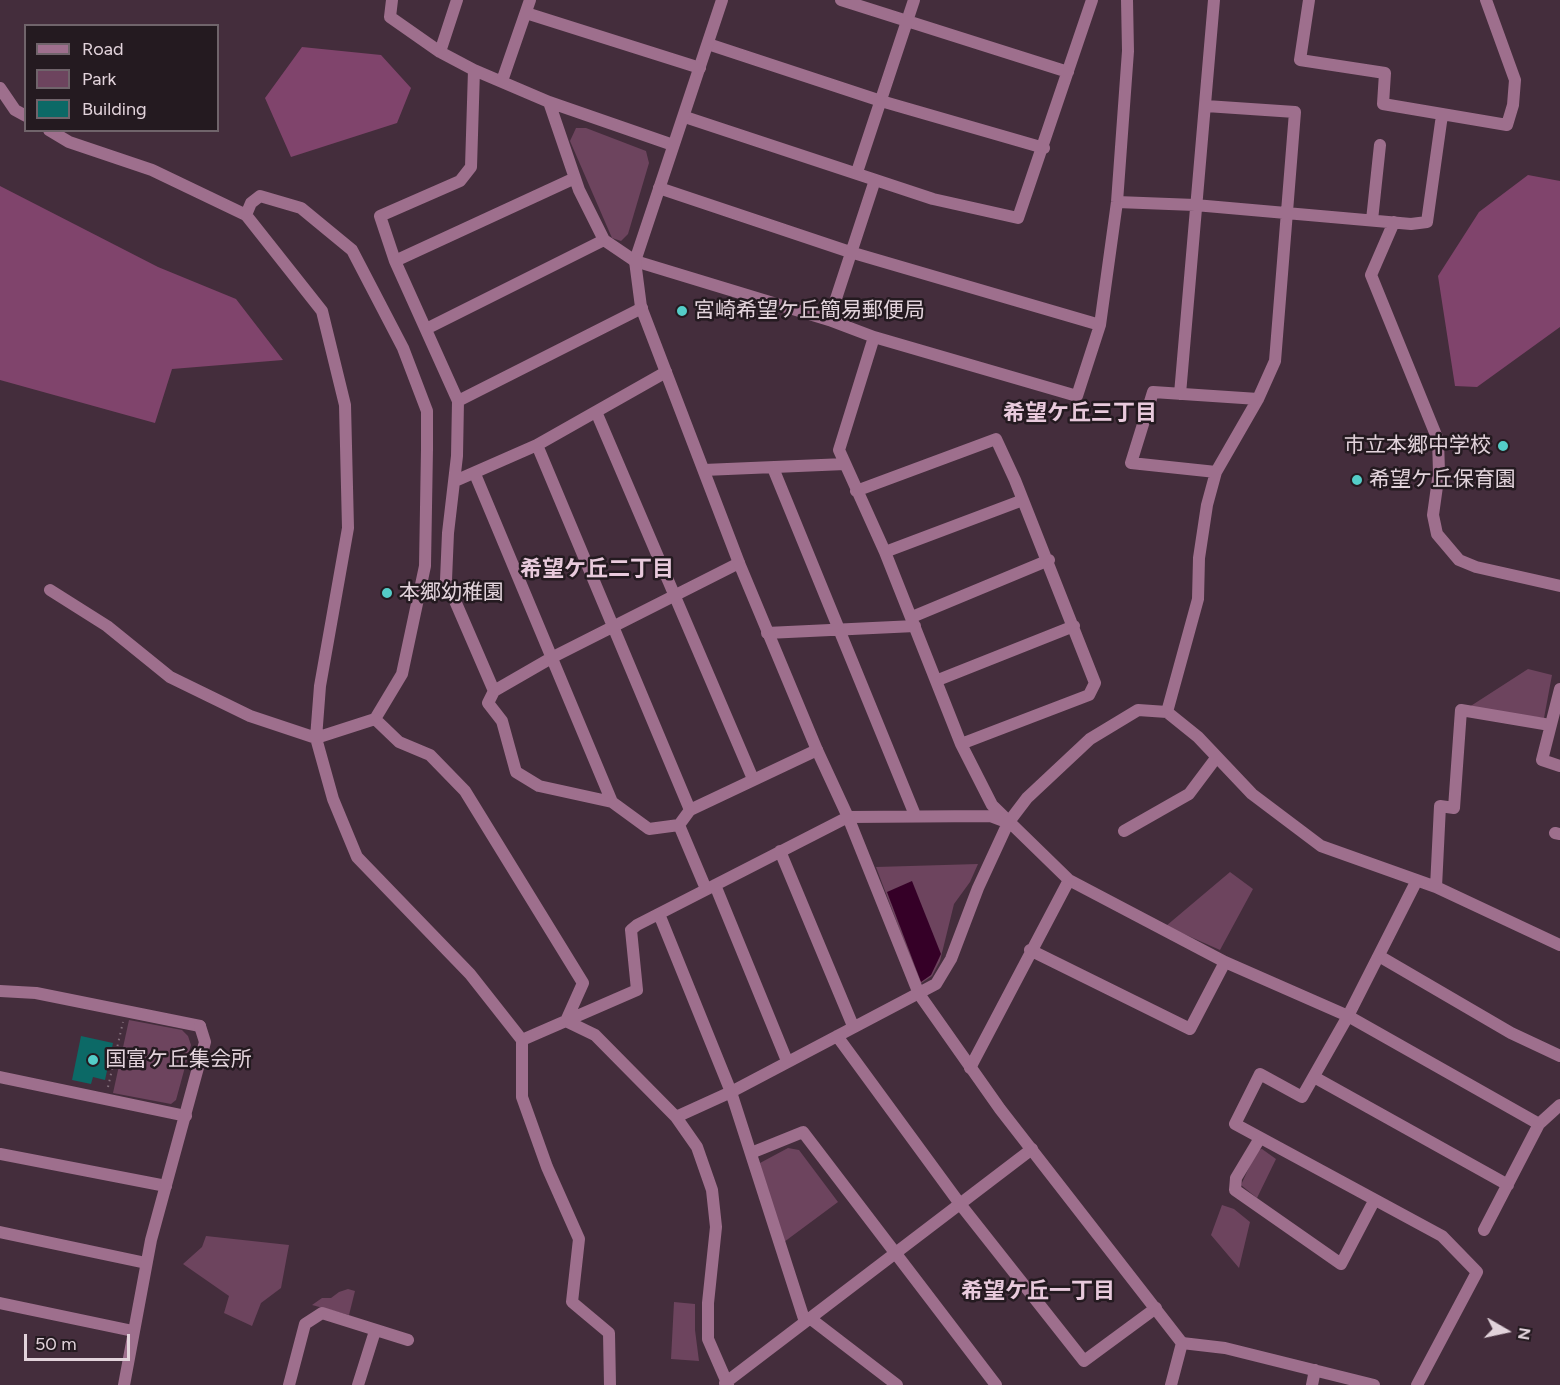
<!DOCTYPE html>
<html>
<head>
<meta charset="utf-8">
<style>
  body { margin:0 }
  #map { position:relative; width:1560px; height:1385px; overflow:hidden; background:#442d3c; font-family:Figtree,sans-serif }
  canvas { display:block }
  .legend { position:absolute; left:24px; top:24px; width:195px; height:108px; box-sizing:border-box; background:#241a20; border:2px solid #70646b; margin:0; padding:8px 10px; list-style:none; font-size:18px; color:#e2d3db }
  .legend li { display:flex; align-items:center; gap:12px; height:30px }
  .legend b { width:30px; border:2px solid #70646b }
  .north { position:absolute; left:1476px; top:1301px; width:60px; height:60px; -webkit-text-stroke:4px #241a20; paint-order:stroke; rotate:99deg; font-size:16px; font-weight:700; line-height:24px; text-align:center; color:#e2d3db }
  .north::after { content:''; display:block; margin:auto; width:21px; height:27px; background:#e2d3db; clip-path:polygon(50% 0,100% 100%,50% 72%,0 100%) }
  .scale { position:absolute; left:24px; top:1334px; width:106px; height:27px; box-sizing:border-box; border:3px solid #e2d3db; border-top:0; padding-left:8px; font-size:18px; line-height:21px; white-space:nowrap; color:#e2d3db; -webkit-text-stroke:4px #241a20; paint-order:stroke }
</style>
</head>
<body>
<div id="map">
<canvas width="1560" height="1385"></canvas>
<ul class="legend">
<li><b style="height:8px;background:#9e6f8d"></b>Road</li>
<li><b style="height:16px;background:#6d445e"></b>Park</li>
<li><b style="height:16px;background:#0c6966"></b>Building</li>
</ul>
<div class="north">N</div>
<div class="scale">50 m</div>
</div>
<script>
const ctx = document.querySelector('canvas').getContext('2d');
ctx.lineJoin = 'round';
function paint(path, color) { ctx.fillStyle = color; ctx.fill(path, 'evenodd'); }
const shape = rows => new Path2D(rows.map(r => 'M' + r).join(''));
function trace(path, color, width, dash) { ctx.strokeStyle = color; ctx.lineWidth = width; ctx.lineCap = dash ? 'butt' : 'round'; ctx.setLineDash(dash || []); ctx.stroke(path); }
function drawText(font, color, halo, rows, align = 'center') {
  ctx.font = font + ' Figtree,"Noto Sans JP",sans-serif'; ctx.lineWidth = 5; ctx.setLineDash([]); ctx.textBaseline = 'middle'; ctx.strokeStyle = halo; ctx.fillStyle = color; for (const [text, x, y, turn = 0] of rows) {
    ctx.save(); ctx.translate(x, y); ctx.rotate((+turn || 0) * Math.PI / 180); ctx.textAlign = isNaN(turn) ? turn : align; if (halo) ctx.strokeText(text, 0, 0); ctx.fillText(text, 0, 0); ctx.restore();
  }
}
paint(shape([
  [576,128,586,128,646,151,649,163,628,234,621,241,612,238,570,141],
  [1528,669,1552,675,1544,718,1466,709],
  [978,864,970,882,954,904,940,961,932,976,920,984,876,867],
  [1230,872,1253,889,1220,950,1166,926],
  [129,1020,182,1030,188,1036,191,1045,176,1100,171,1104,113,1093],
  [788,1148,799,1150,838,1202,780,1245,760,1163],
  [1262,1149,1276,1159,1257,1198,1241,1185,1257,1150],
  [1222,1205,1234,1209,1250,1222,1239,1268,1211,1235],
  [206,1236,289,1245,281,1288,261,1303,252,1326,224,1313,229,1296,183,1264,202,1247],
  [348,1289,355,1291,349,1315,312,1305,322,1298,331,1298,339,1292],
  [674,1302,695,1304,695,1330,699,1361,671,1359]
]), '#6d445e');
paint(shape([
  [302,47,381,55,411,88,397,123,291,157,265,98],
  [1528,175,1560,181,1560,327,1477,387,1455,386,1438,276,1479,212],
  [0,186,158,267,236,299,283,360,172,369,155,423,0,380]
]), '#80446c');
paint(shape([
  [912,881,941,954,931,975,921,982,887,892]
]), '#350027');
paint(shape([
  [81,1036,113,1043,105,1080,93,1077,91,1084,72,1080]
]), '#0c6966');
trace(shape([
  [108,1087,123,1022]
]), '#836f7b', 2, [1.5, 4.5]);
trace(shape([
  [392,0,390,17,440,52,474,70,549,102,673,145],
  [841,0,1068,72],
  [1309,0,1300,60,1385,73,1383,104,1507,125,1513,105,1515,80,1486,0],
  [526,13,700,68],
  [708,44,881,101,1044,148],
  [440,52,457,0],
  [474,70,471,167,460,181,380,216,395,261,458,401,457,456,448,533,446,580,494,691],
  [502,81,530,0],
  [0,88,15,110,26,116],
  [549,102,579,190,604,240,635,261,829,320,874,337,1077,396,1100,325,1117,202,1128,51,1127,0],
  [685,117,933,199,1018,218,1092,0],
  [49,130,69,142,152,170,246,215,251,203,260,196,301,208,352,250,403,348,427,411,427,449,425,566,402,674,375,719,316,738,250,716,170,677,107,626,50,590],
  [857,172,914,0],
  [659,188,850,252,1100,325],
  [1117,202,1195,205,1411,224,1427,222,1442,115],
  [246,215,322,311,345,405,348,528,320,686,316,738,333,799,357,857,470,974,522,1040,522,1097,547,1167,579,1239,572,1302,609,1333,610,1385],
  [1372,220,1380,145],
  [1394,222,1371,275,1438,440,1439,472,1433,515,1437,534,1459,560,1476,567,1560,586],
  [395,261,575,178],
  [829,320,875,180],
  [426,329,604,240],
  [874,337,839,450,885,552,961,744,992,805,1069,880,1225,962,1348,1016,1539,1124],
  [1180,394,1214,0],
  [458,401,642,308],
  [597,414,753,779],
  [537,445,690,810],
  [773,468,915,815],
  [704,470,845,464],
  [1216,472,1131,463,1153,392,1258,399],
  [475,474,612,802],
  [455,481,537,445,666,372],
  [856,491,996,439,1015,480,1095,683,1089,695,961,744],
  [885,552,1023,500],
  [739,563,553,657,494,691,488,703,502,721,516,772,539,786,612,802,649,829,679,825,690,810,817,750],
  [912,617,1049,560],
  [767,633,915,626],
  [938,680,1074,626],
  [1560,689,1542,760,1560,766],
  [1167,712,1198,599,1199,558,1207,505,1216,472,1258,399,1275,361,1295,112,1206,106],
  [375,719,399,742,430,755,465,791,583,983,566,1021],
  [679,825,706,889],
  [1124,831,1189,794,1216,758],
  [1555,833,1560,834],
  [780,851,853,1026],
  [1416,882,1348,1016,1302,1097,1260,1074,1235,1124,1442,1236,1477,1272,1417,1385],
  [715,885,787,1061],
  [1436,887,1440,806,1454,808,1461,710,1550,725],
  [659,914,731,1092,805,1322],
  [1030,950,1190,1029,1225,962],
  [1379,956,1511,1033,1560,1056],
  [0,991,36,993,200,1026],
  [566,1021,595,1035,676,1117,697,1147,712,1190,716,1227,708,1303,708,1339,728,1385],
  [837,1036,960,1204,1084,1361,1156,1308],
  [522,1040,637,990,631,930,637,925,848,817,990,816,1006,822],
  [970,1068,1069,880],
  [0,1077,186,1116],
  [1314,1077,1508,1185],
  [676,1117,731,1092,936,984,951,959,978,888,1008,823,1027,798,1090,739,1138,710,1167,712,1198,737,1252,794,1321,846,1436,887,1560,945],
  [1260,1138,1236,1178,1235,1190,1341,1264,1374,1201],
  [751,1153,803,1132,996,1385],
  [0,1154,166,1186],
  [1484,1230,1539,1124,1560,1105],
  [0,1232,146,1263],
  [0,1303,133,1331],
  [811,1319,897,1385],
  [1182,1343,1225,1348,1374,1385],
  [725,1383,1032,1149],
  [289,1385,305,1324,322,1313,408,1340],
  [358,1385,375,1331],
  [1312,1385,1315,1370]
]), '#9e6f8d', 12);
trace(shape([
  [722,0,635,261,641,307,739,563,817,750,848,817,919,994,1000,1109,1182,1343,1171,1385],
  [124,1385,151,1240,205,1042,200,1026]
]), '#9e6f8d', 12);
for (const [x, y, r, color] of [
  [682,311,6,"#54cdc8"],
  [1503,446,6,"#54cdc8"],
  [1357,480,6,"#54cdc8"],
  [387,593,6,"#54cdc8"],
  [93,1060,6,"#54cdc8"]
]) { const dot = new Path2D(); dot.arc(x, y, r, 0, 2 * Math.PI); ctx.fillStyle = color; ctx.fill(dot); trace(dot, '#241a20', 2); }
drawText('21px', '#e2d3db', '#241a20', [
  ["宮崎希望ケ丘簡易郵便局",694,311],
  ["市立本郷中学校",1491,446,"right"],
  ["希望ケ丘保育園",1369,480],
  ["本郷幼稚園",399,593],
  ["国富ケ丘集会所",105,1060]
], 'left');
drawText('bold 22px', '#e8cadc', '#241a20', [
  ["希望ケ丘三丁目",1080,414],
  ["希望ケ丘二丁目",597,570],
  ["希望ケ丘一丁目",1038,1292]
]);
</script>
</body>
</html>
